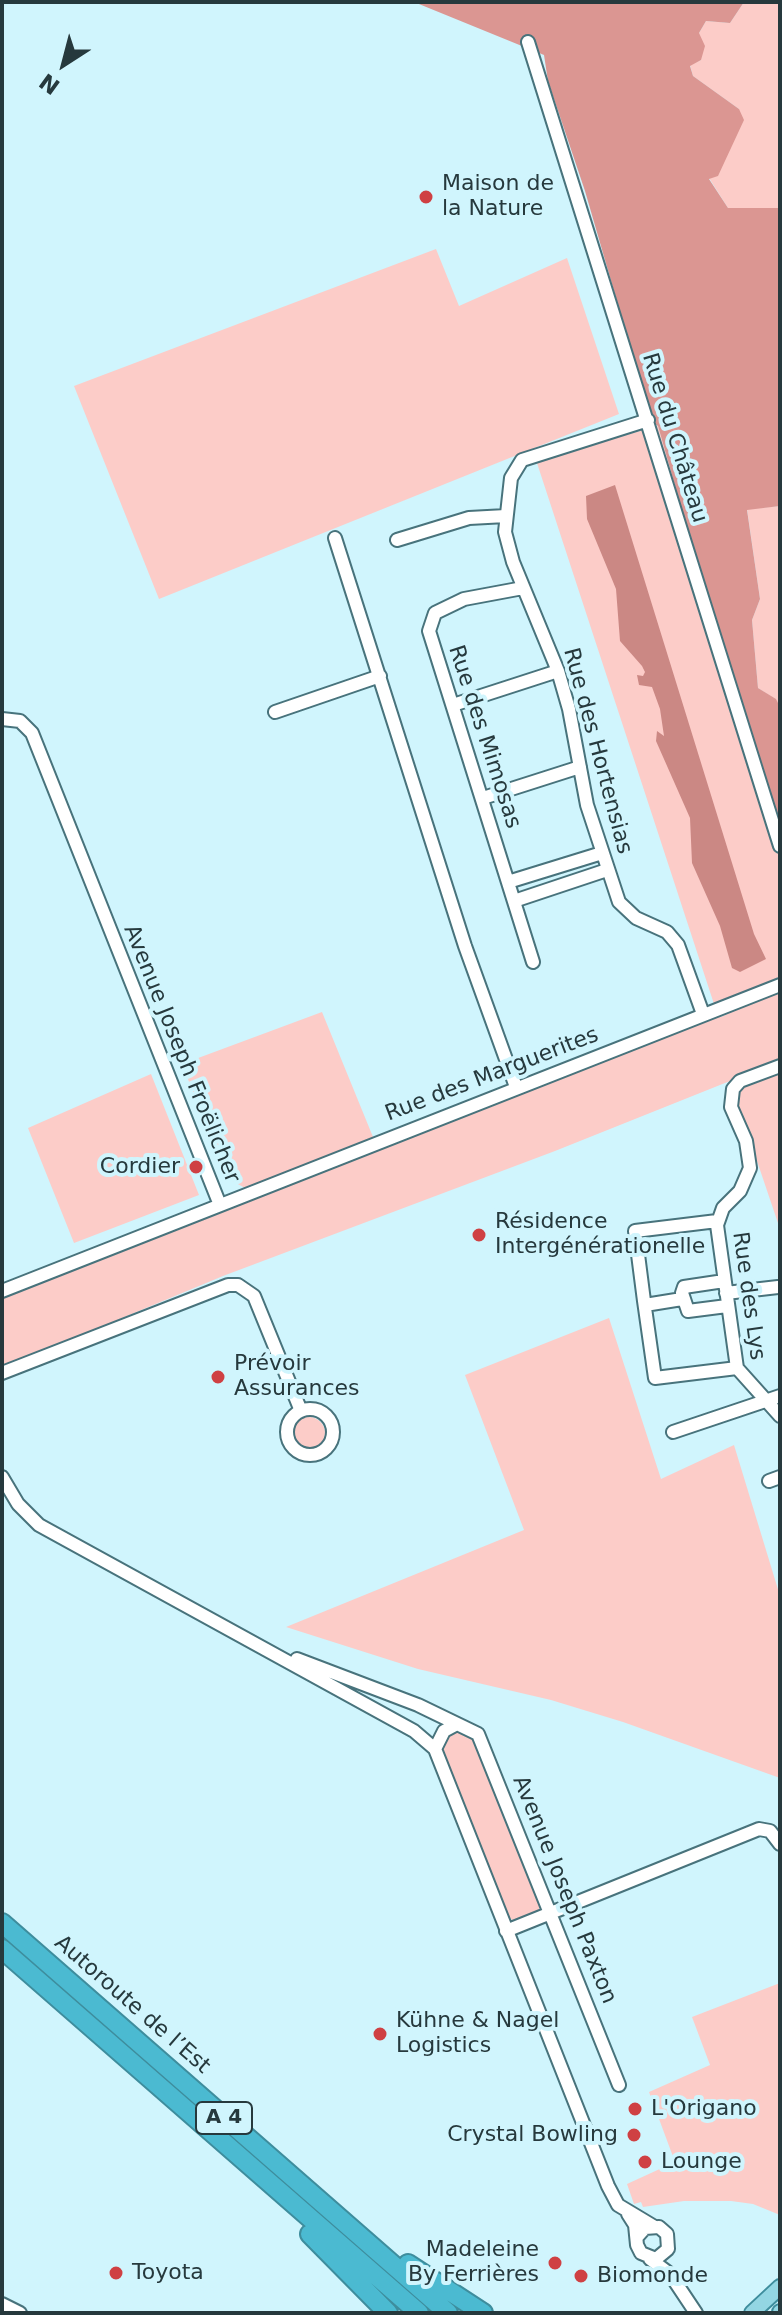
<!DOCTYPE html>
<html>
<head>
<meta charset="utf-8">
<style>
  body { margin:0 }
  #map { position:relative; width:782px; height:2315px; overflow:hidden; background:#d0f5fd; font-family:"DejaVu Sans",sans-serif }
  canvas { display:block }
  .frame { position:absolute; inset:0; border:4px solid #26393d; pointer-events:none }
  .north { position:absolute; left:24px; top:24px; width:80px; height:80px; -webkit-text-stroke:6px #d0f5fd; paint-order:stroke; rotate:216deg; font-size:22px; font-weight:700; line-height:32px; text-align:center; color:#26393d }
  .north::after { content:''; display:block; margin:auto; width:28px; height:36px; background:#26393d; clip-path:polygon(50% 0,100% 100%,50% 72%,0 100%) }
</style>
</head>
<body>
<div id="map">
<canvas width="782" height="2315"></canvas>
<div class="frame"></div>
<div class="north">N</div>
</div>
<script>
const ctx = document.querySelector('canvas').getContext('2d');
ctx.lineJoin = 'round';
function paint(path, color) { ctx.fillStyle = color; ctx.fill(path, 'evenodd'); }
const shape = rows => new Path2D(rows.map(r => 'M' + r).join(''));
function trace(path, color, width, dash) { ctx.strokeStyle = color; ctx.lineWidth = width; ctx.lineCap = dash ? 'butt' : 'round'; ctx.setLineDash(dash || []); ctx.stroke(path); }
function drawText(font, color, halo, rows, align = 'center') {
  ctx.font = font + ' "DejaVu Sans",sans-serif'; ctx.lineWidth = 8; ctx.setLineDash([]); ctx.textBaseline = 'middle'; ctx.strokeStyle = halo; ctx.fillStyle = color; for (const [text, x, y, turn = 0] of rows) {
    ctx.save(); ctx.translate(x, y); ctx.rotate((+turn || 0) * Math.PI / 180); ctx.textAlign = isNaN(turn) ? turn : align; if (halo) ctx.strokeText(text, 0, 0); ctx.fillText(text, 0, 0); ctx.restore();
  }
}
paint(shape([
  [744,2,780,2,780,208,728,208,709,178,739,109,693,76,690,65,701,60,699,33,706,21,730,23],
  [436,249,459,306,567,258,619,414,159,599,74,386],
  [658,426,780,855,780,979,714,1004,536,460],
  [780,506,780,707,775,699,758,688,752,620,760,599,747,509],
  [780,988,780,1061,746,1074,744,1071,730,1081,555,1151,223,1276,2,1368,2,1295,718,1012,721,1017],
  [322,1012,373,1137,245,1188,227,1178,182,1064],
  [780,1070,780,1229,735,1096,737,1089],
  [151,1074,199,1195,74,1243,28,1128],
  [609,1318,661,1479,734,1445,780,1596,780,1778,623,1722,551,1700,418,1669,286,1627,524,1530,465,1375],
  '293 1433a16 16 0 1 1 32 0a16 16 0 1 1-32 0Z',
  [454,1730,467,1730,476,1737,541,1902,538,1913,516,1922,506,1916,442,1757,445,1735],
  [780,1983,780,2215,753,2204,731,2201,684,2201,643,2207,641,2202,634,2204,627,2184,675,2162,649,2092,710,2065,692,2017]
]), '#fcccc8');
paint(shape([
  [414,2,744,2,730,23,706,21,699,33,705,46,701,60,690,66,693,76,739,109,744,120,718,176,709,179,728,208,780,208,780,506,747,510,760,599,752,620,758,688,776,699,780,707,780,855,658,426,652,422,585,191,548,81,544,55]
]), '#db9692');
paint(shape([
  [615,485,754,934,766,959,740,972,732,968,720,926,692,863,690,818,656,741,657,731,664,736,660,709,652,687,639,685,637,675,643,676,645,672,642,666,620,641,616,589,587,519,586,496]
]), '#cb8884');
const minor = shape([
  [528,42,780,846],
  [648,420,522,460,511,478,505,532,513,562,558,671,569,709,587,805,619,902,636,918,667,932,678,945,703,1014],
  [335,538,465,946,516,1087],
  [397,540,469,518,506,516],
  [523,588,464,599,435,613,429,631,533,962],
  [453,705,558,671],
  [275,712,380,676],
  [2,719,20,721,32,733,220,1205],
  [483,798,580,767],
  [508,882,602,853],
  [514,901,607,870],
  [780,1066,740,1081,733,1089,731,1107,746,1141,750,1168,740,1191,723,1208,717,1225,737,1368,780,1416],
  [717,1221,635,1231,644,1301,655,1378,737,1368],
  [724,1281,684,1287,682,1293,688,1311,727,1306],
  [2,1291,780,985],
  [726,1293,778,1287],
  [645,1305,682,1299],
  [2,1373,228,1285,238,1285,254,1296,301,1411],
  '287 1432a23 23 0 1 1 46 0a23 23 0 1 1-46 0Z',
  [673,1432,780,1396],
  [2,1477,18,1504,39,1525,414,1731,435,1749,608,2186,618,2205,653,2226],
  [769,1481,780,1477],
  [297,1659,418,1705,478,1734,619,2085],
  [435,1749,444,1731,457,1724],
  [506,1931,759,1829,770,1831,780,1844],
  [628,2214,635,2225,637,2245,641,2253,656,2259,668,2249,667,2234,659,2227,645,2228,637,2237],
  [650,2259,670,2274,696,2313],
  [2,2304,20,2313]
]);
const major = shape([
  [752,2313,780,2287],
  [780,2313,780,2312]
]);
const highway = shape([
  [2,1923,448,2313],
  [2,1949,419,2313],
  [310,2234,388,2313],
  [408,2264,483,2313]
]);
trace(minor, '#48737c', 16);
trace(major, '#3e8d9d', 18);
trace(highway, '#3e8d9d', 22);
trace(minor, '#fff', 12);
trace(major, '#93d6e3', 14);
trace(highway, '#4bbad1', 18);
for (const [x, y, r, color] of [
  [426,197,8,"#cf4043"],
  [196,1167,8,"#cf4043"],
  [479,1235,8,"#cf4043"],
  [218,1377,8,"#cf4043"],
  [380,2034,8,"#cf4043"],
  [635,2109,8,"#cf4043"],
  [634,2135,8,"#cf4043"],
  [645,2162,8,"#cf4043"],
  [555,2263,8,"#cf4043"],
  [116,2273,8,"#cf4043"],
  [581,2276,8,"#cf4043"]
]) { const dot = new Path2D(); dot.arc(x, y, r, 0, 2 * Math.PI); ctx.fillStyle = color; ctx.fill(dot); trace(dot, '#d0f5fd', 3); }
for (const [x, y, w] of [
  [224,2118,56]
]) { const box = new Path2D(); box.roundRect(x - w / 2, y - 16, w, 32, 6); ctx.fillStyle = '#d0f5fd'; ctx.fill(box); trace(box, '#26393d', 2); }
drawText('bold 20px', '#26393d', null, [
  ["A 4",224,2118]
]);
drawText('22px', '#26393d', '#d0f5fd', [
  ["Maison de",442,184],
  ["la Nature",442,209],
  ["Cordier",180,1167,"right"],
  ["Résidence",495,1222],
  ["Intergénérationelle",495,1247],
  ["Prévoir",234,1364],
  ["Assurances",234,1389],
  ["Kühne & Nagel",396,2021],
  ["Logistics",396,2046],
  ["L'Origano",651,2109],
  ["Crystal Bowling",618,2135,"right"],
  ["Lounge",661,2162],
  ["Madeleine",539,2250,"right"],
  ["By Ferrières",539,2275,"right"],
  ["Toyota",132,2273],
  ["Biomonde",597,2276]
], 'left');
drawText('22px', '#26393d', '#d0f5fd', [
  ["Rue du Château",674,438,73],
  ["Rue des Mimosas",484,737,72],
  ["Rue des Hortensias",597,751,75],
  ["Avenue Joseph Froëlicher",181,1054,68],
  ["Rue des Marguerites",492,1075,-21],
  ["Rue des Lys",748,1296,82],
  ["Avenue Joseph Paxton",564,1890,68],
  ["Autoroute de l’Est",132,2005,41]
]);
</script>
</body>
</html>
